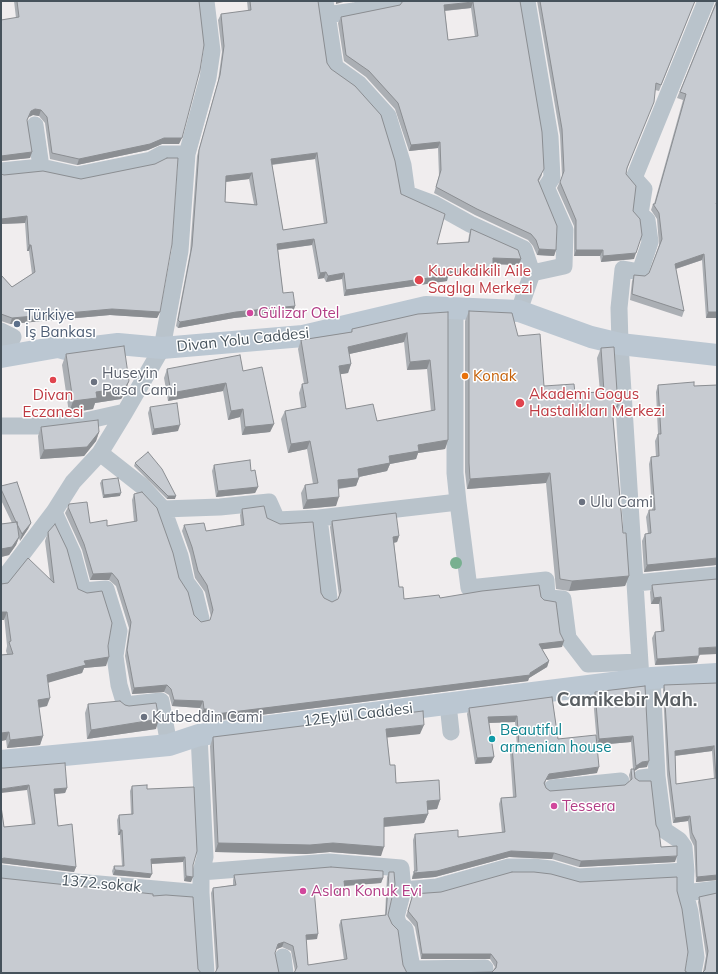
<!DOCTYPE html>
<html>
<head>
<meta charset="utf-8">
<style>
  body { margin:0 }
  #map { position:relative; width:718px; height:974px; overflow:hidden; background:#f0edee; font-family:Mulish,sans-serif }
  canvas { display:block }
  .frame { position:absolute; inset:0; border:2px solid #46525b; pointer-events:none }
</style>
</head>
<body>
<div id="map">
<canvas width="718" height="974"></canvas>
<div class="frame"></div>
</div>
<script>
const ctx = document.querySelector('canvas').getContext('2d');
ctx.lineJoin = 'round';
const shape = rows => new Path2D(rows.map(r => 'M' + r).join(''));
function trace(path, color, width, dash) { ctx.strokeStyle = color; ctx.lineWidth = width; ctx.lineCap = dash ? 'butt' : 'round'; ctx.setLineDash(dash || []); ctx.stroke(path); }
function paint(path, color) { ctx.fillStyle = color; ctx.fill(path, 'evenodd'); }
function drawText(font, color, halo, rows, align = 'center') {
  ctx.font = font + ' Mulish,sans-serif'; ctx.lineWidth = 3; ctx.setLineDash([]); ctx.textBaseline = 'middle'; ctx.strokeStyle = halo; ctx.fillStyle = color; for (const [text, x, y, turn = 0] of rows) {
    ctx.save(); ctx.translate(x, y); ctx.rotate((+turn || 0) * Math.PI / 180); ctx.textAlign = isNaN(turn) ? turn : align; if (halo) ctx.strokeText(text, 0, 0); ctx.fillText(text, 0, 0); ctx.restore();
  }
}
trace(shape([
  [325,1,335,67,359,84,388,116,403,165,407,194,434,204,470,224,524,249,532,273,519,311],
  [527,1,550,137,552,178,546,187,565,230,564,266,532,273],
  [326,15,354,11,395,1],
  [35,125,41,167],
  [1,171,41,167,77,175,151,160,162,154,187,154],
  [1,331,13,337,3,356],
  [1,426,36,426,85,421,125,412,162,348,180,251,187,154,208,78,212,51,206,1],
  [100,453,142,486,163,509,220,507,269,502,277,520,319,518,458,502,455,473,455,308],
  [458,502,469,588,546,580,547,598,563,599,568,638,588,664,640,662],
  [163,509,180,556,186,582,195,594,201,619],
  [54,512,73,554,83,591,106,589,119,631,115,656,119,685,125,705,161,701,169,745],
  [319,518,329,598],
  [1,582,54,512,73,482,100,453,125,412],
  [636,583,717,575],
  [652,678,657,776,664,830,679,840,684,847,686,871,685,893,717,889],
  [641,679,620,344,619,308,623,269,640,272,650,242,647,220,640,214,644,189,634,178,706,1],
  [448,704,451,732],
  [199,735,205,857,201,872,201,893,206,973],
  [641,778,657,776],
  [552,788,621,781],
  [201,872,329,862,401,868,403,890,437,887,509,867,533,867,551,869,578,877,686,871],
  [1,873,65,881,201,893],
  [403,890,396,917,399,925,405,929,413,973],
  [685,893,690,912,696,957,693,973],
  [283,957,285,973],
  [411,969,485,968]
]), '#b9c3cb', 17);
trace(shape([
  [1,357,58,347,69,350,118,344,162,348,303,336,426,307,519,311,591,337,620,344,717,355],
  [1,761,169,745,199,735,652,678,717,674]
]), '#bbc7d2', 22);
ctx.fillStyle = '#78b090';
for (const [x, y] of [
  [456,563]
]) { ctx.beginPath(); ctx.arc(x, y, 6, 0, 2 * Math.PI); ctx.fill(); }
paint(shape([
  [14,1,199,1,179,144,162,144,148,150,77,165,50,159,45,123,39,116,33,115,29,117,27,120,32,152,30,158,1,161,1,20,16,18],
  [247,1,318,1,327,63,401,194,437,244,468,242,469,235,471,229,521,259,519,265,493,264,491,273,448,276,447,281,344,296,342,279,326,282,324,278,318,279,312,245,278,250,283,293,295,306,293,312,234,318,178,328,176,326,190,252,197,156,218,81,222,52,218,20,221,14,248,11],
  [315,159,324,224,283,230,272,165],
  [249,179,254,204,225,202,226,182],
  [520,1,542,175,539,181,556,250,554,256,537,255,533,246,528,240,475,215,434,193,439,176,438,148,409,151,395,109,366,77,344,61,338,23,341,17,400,5],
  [471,8,475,37,448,40,445,11],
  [537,1,695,1,659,91,655,90,627,169,626,174,633,211,634,259,601,262,600,256,574,256,574,226,557,188,562,177,560,135],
  [716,1,717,1,717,318,706,318,702,260,676,269,684,311,682,317,630,300,632,281,634,275,645,276,649,273,659,245,657,219,651,210,653,204,654,204,683,100,677,98,715,4],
  [1,174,160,312,157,318,110,315,10,324,1,321,1,275,12,287,32,274,29,251,27,251,25,223,1,224],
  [469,311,518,336,544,386,575,393,600,392,597,358,601,348,614,416,613,416,623,533,629,576,625,586,569,591,556,589,546,483,467,489,465,472,465,321],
  [448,312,448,440,445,449,418,453,416,459,390,464,387,471,359,477,359,478,356,486,339,489,336,506,303,509,301,493,305,485,313,484,307,449,288,453,281,419,285,411,301,408,299,393,302,384,304,384,298,349,301,340,351,332,352,329],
  [404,342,407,370,427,369,431,411,377,421,346,409,340,374,348,373,351,364,349,354],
  [66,354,125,393,121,399,95,403,93,409,69,413,62,365],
  [167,369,243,371,274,424,270,432,242,435,240,417,228,420,223,391,168,401,164,378],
  [658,385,694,386,717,385,717,565,644,572,642,541,645,534,648,534,646,517,649,510,652,510,649,464,651,457,656,457,655,441,658,434,656,392],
  [150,407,178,431,152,435,148,413],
  [41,427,99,432,96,441,84,456,40,459,38,436],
  [135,463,175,499,167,499,134,466],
  [214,465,251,471,258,487,255,493,216,497,212,471],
  [102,480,120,496,103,498,100,483],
  [1,486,31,523,28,529,20,541,19,538,16,545,9,555,1,557,1,524,12,523,1,500],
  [134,494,179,578,194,615,201,622,210,620,211,617,205,592,195,578,190,554,182,531,184,525,206,531,241,525,240,515,242,509,267,518,321,593,324,598,332,602,338,599,339,596,330,527,332,521,399,536,397,542,394,543,399,587,404,599,440,598,541,597,562,647,542,649,549,661,547,667,529,678,528,681,205,722,205,715,201,715,200,708,172,706,169,695,164,692,132,694,125,656,129,628,116,586,109,580,90,580,82,550,65,513,68,507,90,523,107,526,134,522,132,500],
  [48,532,108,646,106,666,84,668,82,673,48,682,47,706,39,708,43,736,40,745,7,748,6,740,1,741,1,655,7,654,6,651,7,646,1,584,50,579,45,541],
  [717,579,699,656,697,663,655,665,652,638,655,632,661,631,659,604,651,604,650,592,652,585],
  [717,683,717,880,696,882,694,846,690,838,688,821,673,823,667,775,663,690,664,685],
  [712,751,714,779,676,784,675,756],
  [645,686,647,767,639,768,634,771,635,778,656,825,661,847,675,862,579,867,552,859,509,857,435,877,412,879,412,877,414,871,413,840,415,834,458,837,502,833,499,804,501,798,513,797,510,752,512,746,517,746,515,722,489,723,494,757,491,763,475,764,467,714,469,708,552,697,558,739,597,744,593,698,595,692],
  [631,742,633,769,631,769,629,775,630,781,625,785,550,791,546,788,545,784,546,780,597,773,597,745],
  [88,704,125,705,156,729,87,739,85,713],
  [420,734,387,737,390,765,396,783,440,800,437,809,428,810,428,814,424,823,384,827,381,856,330,852,306,854,215,852,210,746,213,737],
  [1,768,67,788,65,793,55,794,58,826,76,867,74,872,1,863,1,806,4,827,32,825,27,790],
  [132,786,147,789,193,865,191,882,184,881,183,862,151,864,150,878,113,875,112,871,114,866,122,866,120,835,118,835,117,820,119,815,131,814,130,791],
  [389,872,388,915,403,965,295,971,291,951,282,947,216,971,211,893,213,888,233,885,233,880,234,875,383,878,381,883,345,886,345,889,343,894,314,894,317,939,306,940,308,965,344,960,339,925,341,920,385,915,387,877],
  [580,882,677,891,685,971,492,972,495,967,490,959,421,959,415,927,406,916,413,894],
  [699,897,717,973,703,972,706,956,698,902]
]), '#abafb4');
paint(shape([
  [336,1,347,1,336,4],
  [473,2,471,8,442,11,444,5],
  [35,109,41,110,39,116,33,115,29,117,31,111],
  [164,138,182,138,179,144,162,144,148,150,77,165,79,159],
  [440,142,438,148,409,151,411,145],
  [32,152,30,158,1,161,1,156,2,155],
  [317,153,315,159,268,165,271,159],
  [252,173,249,179,224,182,226,176],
  [27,216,25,223,1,224,1,219],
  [314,239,312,245,275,250,277,244],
  [29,245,31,245,29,251,27,251],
  [539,249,556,250,554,256,537,255],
  [576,250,603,250,600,256,574,256],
  [636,253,634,259,601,262,603,256],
  [704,254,702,260,672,270,675,264],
  [493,258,521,259,519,265,490,264],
  [493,267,491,273,448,276,447,281,344,296,346,290,448,270],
  [326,272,324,278,318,279,320,273],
  [344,273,342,279,326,282,328,276],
  [295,306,293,312,234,318,178,328,180,322,236,312],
  [112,309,160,312,157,318,110,315,10,324,12,318],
  [708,312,717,312,717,318,706,318],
  [407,333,404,342,345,355,348,347],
  [430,360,427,369,407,370,410,362],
  [351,364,348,373,336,375,339,366],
  [129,381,125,393,121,399,95,403,93,409,69,413,73,401,96,392],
  [226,383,223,391,168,401,171,393],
  [618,406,614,416,609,417,612,407],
  [243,409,240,417,228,420,231,411],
  [274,424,270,432,242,435,245,427],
  [180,425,178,431,152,435,154,429],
  [99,432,96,441,84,456,40,459,44,450],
  [448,440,445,449,418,453,416,459,390,464,387,471,354,478,358,469,389,456,418,445],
  [310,441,307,449,288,453,291,444],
  [550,473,546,483,467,489,470,479],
  [359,478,356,486,334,489,338,480],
  [258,487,255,493,216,497,218,491],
  [121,493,120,496,103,498,104,495],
  [168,496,176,496,175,499,167,499],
  [339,497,336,506,303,509,307,500],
  [31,523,28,529,20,541,22,534],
  [399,536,397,542,391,543,393,537],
  [19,537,16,545,9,555,1,557,1,549],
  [717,558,716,565,644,572,647,565],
  [112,573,109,580,90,580,93,574],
  [629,576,625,586,569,591,572,581],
  [661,597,659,604,651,604,654,598],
  [1,612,7,612,4,620,1,620],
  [564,641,562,647,537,650,539,644],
  [717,647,717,654,696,655,699,648],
  [699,656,697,663,655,665,657,659],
  [109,657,106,666,84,668,82,673,44,684,47,675,84,661],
  [549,661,547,667,529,678,528,681,205,722,208,715,530,673],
  [167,685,164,692,132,694,134,688],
  [50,698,47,706,35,708,38,700],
  [174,700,203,701,200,708,172,706],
  [204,709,207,709,205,715,201,715],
  [517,716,515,722,486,723,488,717],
  [159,719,156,729,87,739,91,730],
  [424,725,420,734,383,738,386,729],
  [9,732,6,740,1,741,1,733],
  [43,736,40,745,7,748,10,740],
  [633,736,631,742,597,745,599,739],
  [714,746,712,751,673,756,675,751],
  [494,757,491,763,475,764,477,758],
  [649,761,647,767,639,768,633,772,636,766,642,762],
  [599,767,597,773,546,780,542,789,549,774],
  [29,785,27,790,1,793,1,789],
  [67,788,65,793,53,794,54,789],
  [440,800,437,809,424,810,427,801],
  [428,814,424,823,381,827,384,818],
  [690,816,688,821,673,823,675,818],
  [120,830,122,830,120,835,118,835],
  [218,843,333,843,384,847,381,856,330,852,306,854,215,852],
  [511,851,554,853,552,859,509,857,435,877,412,879,414,873],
  [677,856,675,862,579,867,581,861],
  [185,857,183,862,149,864,151,859],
  [4,858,76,867,74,872,1,863,1,859],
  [115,870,152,874,150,878,113,875],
  [717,875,717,880,696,882,697,877],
  [186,876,193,877,191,882,184,881],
  [383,878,381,883,343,886,344,881],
  [314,889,345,889,343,894,312,894],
  [318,934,317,939,304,940,306,935],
  [284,942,282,947,277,949,278,944],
  [422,954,491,954,490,959,421,959]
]), '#8b8e92');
const building = shape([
  [17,1,199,1,204,45,200,70,182,138,164,138,150,144,79,159,52,153,47,117,41,110,35,109,31,111,27,120,32,152,1,156,1,20,19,17,17,1],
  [250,1,318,1,327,63,331,69,355,86,381,115,395,161,401,194,445,214,437,244,469,242,471,229,518,250,521,259,493,258,493,267,448,270,449,275,346,290,344,273,328,276,326,272,320,273,314,239,277,244,283,293,293,292,295,306,236,312,180,322,178,320,192,246,199,150,220,75,224,46,221,14,251,10,250,1],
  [317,153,327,223,283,230,271,159,317,153],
  [252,173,257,205,225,202,226,176,252,173],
  [403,1,520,1,542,132,544,169,538,180,557,226,556,250,539,249,536,240,531,234,477,209,436,187,441,170,440,142,411,145,398,103,369,71,346,55,341,17,400,5,403,1],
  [473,2,478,36,448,40,444,5,473,2],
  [540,1,695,1,661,85,656,83,654,102,627,168,626,174,636,186,633,211,640,219,642,235,636,253,603,256,603,250,576,250,576,220,560,182,564,171,562,129,540,1],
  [717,1,717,202,716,204,717,204,717,312,708,312,704,254,675,264,684,311,632,294,634,275,645,276,649,273,662,239,659,213,653,204,655,204,686,94,680,92,717,1],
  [167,158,178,158,172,244,160,312,112,309,12,318,1,314,1,275,12,287,35,272,31,245,29,245,27,216,1,219,1,174,4,175,43,171,81,179,155,164,167,158],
  [469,311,512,313,518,336,540,334,544,386,574,384,575,393,604,392,601,348,614,347,618,406,612,407,623,533,626,533,629,576,572,581,560,579,550,473,470,479,469,463,469,311],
  [448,312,448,440,418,445,419,451,389,456,390,463,358,469,359,478,338,480,339,497,307,500,305,485,318,483,310,441,291,444,285,411,306,407,302,384,308,383,301,340,352,332,352,329,418,314,448,312],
  [407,333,410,362,430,360,435,410,377,421,373,404,346,409,339,366,351,364,348,347,407,333],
  [124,346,129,381,125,388,96,392,97,398,73,401,66,354,124,346],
  [240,355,243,371,262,367,274,424,245,427,243,409,231,411,226,383,171,393,167,369,240,355],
  [694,382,694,386,717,385,717,558,647,565,645,534,651,533,649,510,655,510,651,457,659,456,658,434,661,434,658,385,694,382],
  [177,403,180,425,154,429,150,407,177,403],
  [98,420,99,432,87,447,44,450,41,427,98,420],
  [148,452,162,469,176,496,168,496,135,463,148,452],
  [250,460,251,471,255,470,258,487,218,491,214,465,250,460],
  [118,478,121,493,104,495,102,480,118,478],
  [17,482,31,523,22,534,17,524,17,522,16,522,1,489,1,486,17,482],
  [142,492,157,508,173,553,179,578,188,592,194,615,201,622,210,620,213,610,207,585,198,571,192,547,184,525,204,523,206,531,244,525,242,509,264,506,267,518,280,524,313,522,321,593,324,598,332,602,338,599,341,591,332,521,396,513,399,536,393,537,399,587,403,587,404,599,439,595,440,598,482,591,539,585,541,597,544,600,556,602,560,633,564,641,539,644,549,661,530,673,530,675,208,715,207,709,204,709,203,701,174,700,171,689,167,685,134,688,127,650,131,622,118,580,112,573,93,574,84,544,68,507,69,504,87,502,90,523,107,520,107,526,137,521,134,494,142,492],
  [17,522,19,537,12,547,1,549,1,524,17,522],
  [55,524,67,549,78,589,87,593,102,591,112,623,108,646,109,657,84,661,86,665,47,675,50,698,38,700,43,736,10,740,9,732,1,733,1,655,13,654,9,642,11,641,7,612,1,612,1,584,8,583,28,558,54,583,48,532,55,524],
  [717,579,717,647,699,648,699,656,657,659,655,632,664,631,661,597,654,598,652,585,717,579],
  [717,683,717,875,697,877,696,841,692,833,690,816,675,818,669,770,664,685,717,683],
  [714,746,716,778,676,784,675,751,714,746],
  [645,686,649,761,642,762,636,766,633,736,599,739,595,692,645,686],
  [552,697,558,739,596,735,599,767,549,774,544,783,546,788,550,791,625,785,632,779,631,769,634,769,635,778,639,781,651,781,656,825,659,831,661,847,677,846,677,856,581,861,554,853,511,851,437,871,414,873,414,871,417,871,415,834,458,830,458,837,505,832,501,798,516,797,512,746,519,746,517,716,488,717,494,757,477,758,469,708,552,697],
  [120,701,125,705,129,706,156,703,159,719,91,730,88,704,120,701],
  [423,711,424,725,386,729,390,765,395,765,396,783,439,780,440,800,427,801,428,814,384,818,384,847,333,843,310,845,218,843,213,737,423,711],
  [65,763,67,788,54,789,58,826,72,824,76,867,4,858,1,859,1,806,4,827,35,824,29,785,1,789,1,768,4,768,65,763],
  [147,785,147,789,194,787,197,851,193,865,193,877,186,876,185,857,151,859,152,874,115,870,114,866,124,866,122,830,120,830,119,815,133,814,132,786,147,785],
  [331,867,383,871,383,878,344,881,345,889,314,889,318,934,306,935,308,965,347,959,341,920,386,915,389,872,394,872,395,884,388,915,392,924,398,930,403,965,407,973,294,973,297,967,293,946,284,942,278,944,275,953,279,973,215,973,218,967,213,888,236,885,234,875,331,867],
  [512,872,534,872,551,874,580,882,677,877,677,891,682,909,688,952,685,971,688,973,451,973,492,972,496,968,497,962,491,954,422,954,417,922,408,911,413,894,441,892,512,872],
  [1,878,153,894,153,896,166,895,193,897,198,969,201,973,1,973,1,878],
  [717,893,717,973,702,973,705,970,708,951,699,897,717,893]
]);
paint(building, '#c7cbd1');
trace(building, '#8b8e92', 1);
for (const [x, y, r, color] of [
  [419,280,5,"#e0444e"],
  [250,313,4,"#d1479c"],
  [17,324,4,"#5c6f8a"],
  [465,376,4,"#e8710a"],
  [53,380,4,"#e0444e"],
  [94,382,4,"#6b7280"],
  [520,403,5,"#e0444e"],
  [582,502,4,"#6b7280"],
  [144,717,4,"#6b7280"],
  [492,739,4,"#0f9aa8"],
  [554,806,4,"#d1479c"],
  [303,891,4,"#d1479c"]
]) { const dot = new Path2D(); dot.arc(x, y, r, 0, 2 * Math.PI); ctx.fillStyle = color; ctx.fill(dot); trace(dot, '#fff', 1.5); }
drawText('15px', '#be3a42', '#fff', [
  ["Kucukdikili Aile",428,271],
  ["Saglıgı Merkezi",428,288],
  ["Akademi Gogus",529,394],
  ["Hastalıkları Merkezi",529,411],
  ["Divan",53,395,"center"],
  ["Eczanesi",53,412,"center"]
], 'left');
drawText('15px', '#b23c85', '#fff', [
  ["Gülizar Otel",258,313],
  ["Tessera",562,806],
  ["Aslan Konuk Evi",311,891]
], 'left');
drawText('15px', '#4e5e75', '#fff', [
  ["Türkiye",25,315],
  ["İş Bankası",25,332]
], 'left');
drawText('15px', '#46525b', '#fff', [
  ["Divan Yolu Caddesi",243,340,-6],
  ["12Eylül Caddesi",358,715,-7],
  ["1372.sokak",101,884,5]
]);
drawText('15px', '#5b616d', '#fff', [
  ["Huseyin",102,373],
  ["Pasa Cami",102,390],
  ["Ulu Cami",590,502],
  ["Kutbeddin Cami",152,717]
], 'left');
drawText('15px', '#c56008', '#fff', [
  ["Konak",473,376]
], 'left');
drawText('15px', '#0d838f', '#fff', [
  ["Beautiful",500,730],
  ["armenian house",500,747]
], 'left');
drawText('bold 19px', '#5a5f63', '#fff', [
  ["Camikebir Mah.",627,700]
]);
</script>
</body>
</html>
